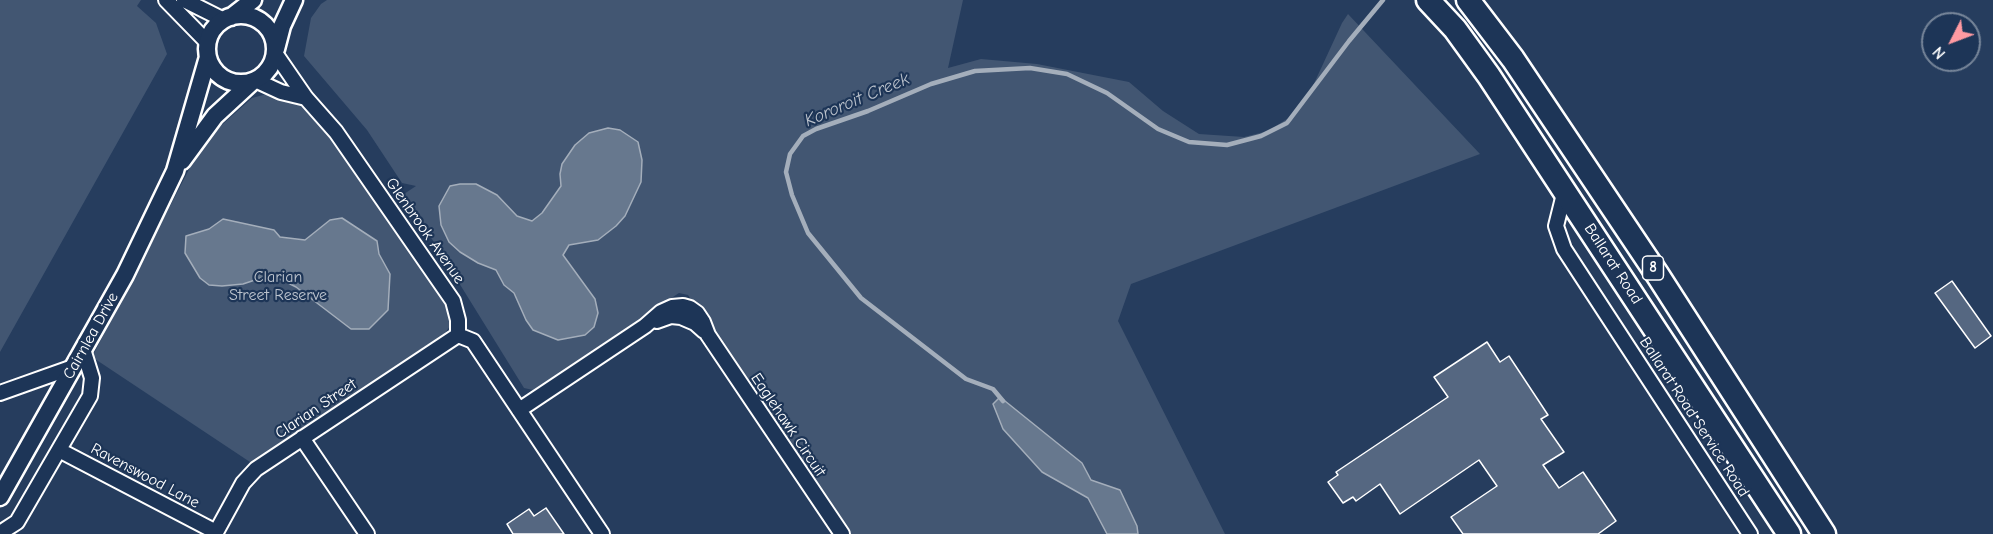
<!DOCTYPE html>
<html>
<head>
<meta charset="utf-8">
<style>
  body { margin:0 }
  #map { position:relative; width:1993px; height:534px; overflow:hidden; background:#263d5e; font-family:"Comic Neue",sans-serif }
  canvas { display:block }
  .north { position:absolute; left:1921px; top:12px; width:60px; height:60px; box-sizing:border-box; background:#1d3557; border:2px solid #77869a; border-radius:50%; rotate:228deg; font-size:16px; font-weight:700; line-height:24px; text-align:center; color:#fff }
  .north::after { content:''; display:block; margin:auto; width:21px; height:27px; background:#ff9aa2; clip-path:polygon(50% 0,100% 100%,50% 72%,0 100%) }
</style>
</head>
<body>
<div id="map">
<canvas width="1993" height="534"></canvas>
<div class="north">N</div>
</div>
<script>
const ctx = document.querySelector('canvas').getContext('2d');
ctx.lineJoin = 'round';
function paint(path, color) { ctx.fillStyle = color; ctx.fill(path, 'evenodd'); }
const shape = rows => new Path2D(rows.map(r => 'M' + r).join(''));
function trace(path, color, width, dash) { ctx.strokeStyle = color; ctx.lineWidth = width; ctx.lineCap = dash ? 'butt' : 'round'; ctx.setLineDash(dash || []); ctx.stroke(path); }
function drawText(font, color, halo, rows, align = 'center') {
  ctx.font = font + ' "Comic Neue",sans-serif'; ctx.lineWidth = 4.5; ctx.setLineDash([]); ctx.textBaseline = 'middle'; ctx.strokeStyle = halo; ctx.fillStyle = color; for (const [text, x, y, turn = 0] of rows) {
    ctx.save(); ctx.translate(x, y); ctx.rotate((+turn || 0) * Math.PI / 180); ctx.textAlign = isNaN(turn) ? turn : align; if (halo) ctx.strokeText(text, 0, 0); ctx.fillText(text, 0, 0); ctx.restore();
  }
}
paint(shape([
  [0,0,141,0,137,6,156,23,167,54,0,352],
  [327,0,963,0,948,68,981,59,1037,64,1129,82,1163,111,1199,134,1244,137,1268,131,1290,117,1311,90,1342,23,1348,14,1480,154,1131,284,1118,321,1225,534,847,534,688,295,679,293,533,390,524,388,404,194,416,186,402,183,367,130,304,56,311,18,321,4],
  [267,94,277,94,292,98,307,109,352,160,446,303,450,316,450,326,445,333,253,464,92,357,198,152,214,132,252,98]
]), '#425672');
const water = shape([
  [608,128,620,130,638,142,642,160,641,182,625,216,616,226,598,240,569,245,563,255,595,299,598,313,594,327,585,335,558,340,533,330,526,320,514,293,504,285,496,270,478,263,460,252,449,242,441,225,439,206,450,186,460,184,476,184,497,195,517,216,532,221,542,213,561,186,560,174,562,164,575,145,589,133,608,128],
  [342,218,377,241,379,254,390,274,388,310,369,329,351,329,296,287,282,280,267,276,243,284,222,286,209,285,200,278,185,253,186,236,209,229,223,219,274,230,280,237,305,240,330,220,342,218],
  [1000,397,1082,463,1091,480,1120,490,1137,526,1138,534,1107,534,1088,498,1042,472,1003,429,993,404,1000,397]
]);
paint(water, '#67788e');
trace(water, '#a4aebb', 1.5);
trace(shape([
  [1003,401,993,389,966,379,861,298,808,233,792,195,786,172,790,154,803,136,816,129,868,111,931,84,975,71,1030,68,1067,74,1107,93,1158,129,1189,142,1227,145,1261,136,1287,123,1349,41,1383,0]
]), '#a4aebb', 4.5);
const building = shape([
  [1952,281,1991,336,1975,348,1935,293,1952,281],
  [1487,342,1500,362,1509,356,1548,415,1541,419,1564,452,1543,465,1559,488,1583,472,1616,521,1598,534,1463,534,1451,517,1497,486,1479,460,1400,514,1380,484,1356,501,1353,497,1343,503,1328,482,1338,475,1336,472,1448,397,1434,377,1487,342],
  [546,508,564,534,513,534,507,524,529,509,534,516,546,508]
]);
paint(building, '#556781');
trace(building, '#fff', 1.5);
const minor = shape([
  [166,0,208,43],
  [184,0,224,20],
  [275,53,306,98,336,132,453,301,458,320,458,335,473,341,602,534],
  [255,80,281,92,306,98],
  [1565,190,1556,226,1564,249,1750,534],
  [657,321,671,316,681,317,695,323,704,331],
  [0,393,73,367],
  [519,410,645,326,661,312,672,307,683,306,690,308,697,313,703,322,708,335,842,534],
  [302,438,367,534],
  [59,450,216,532],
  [0,533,17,522,90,396,92,378,83,349],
  [215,534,243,483,256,469,458,335]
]);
const tertiary = shape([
  '207 49a34 34 0 1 1 68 0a34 34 0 1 1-68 0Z',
  [231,17,253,0],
  [276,49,282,26,294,0],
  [182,161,215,116,253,81],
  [0,497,125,275,175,171,208,57]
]);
const trunk = shape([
  [1428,0,1455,29,1489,76,1789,534],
  [1468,0,1513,59,1657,274,1824,534]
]);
trace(minor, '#fff', 18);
trace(tertiary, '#fff', 21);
trace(trunk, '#fff', 27);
trace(minor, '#1d3557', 14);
trace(tertiary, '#1d3557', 16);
trace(trunk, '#1d3557', 22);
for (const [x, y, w] of [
  [1653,268,21]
]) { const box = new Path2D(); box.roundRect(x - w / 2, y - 12, w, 24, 4.5); ctx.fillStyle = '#1d3557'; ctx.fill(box); trace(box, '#fff', 1.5); }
drawText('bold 15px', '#fff', null, [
  ["8",1653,268]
]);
drawText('16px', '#fff', '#1d3557', [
  ["Glenbrook Avenue",425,231,55],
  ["Ballarat Road",1613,264,57],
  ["Cairnlea Drive",91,336,-61],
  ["Clarian Street",316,409,-34],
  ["Ballarat Road Service Road",1694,417,57],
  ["Eaglehawk Circuit",788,425,56],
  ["Ravenswood Lane",145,476,28]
]);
drawText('16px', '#bdc4ce', '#1d3557', [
  ["Clarian",278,277],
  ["Street Reserve",278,295]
]);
drawText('italic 18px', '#bbc2cc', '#1d3557', [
  ["Kororoit Creek",857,100,-23]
]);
</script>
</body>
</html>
